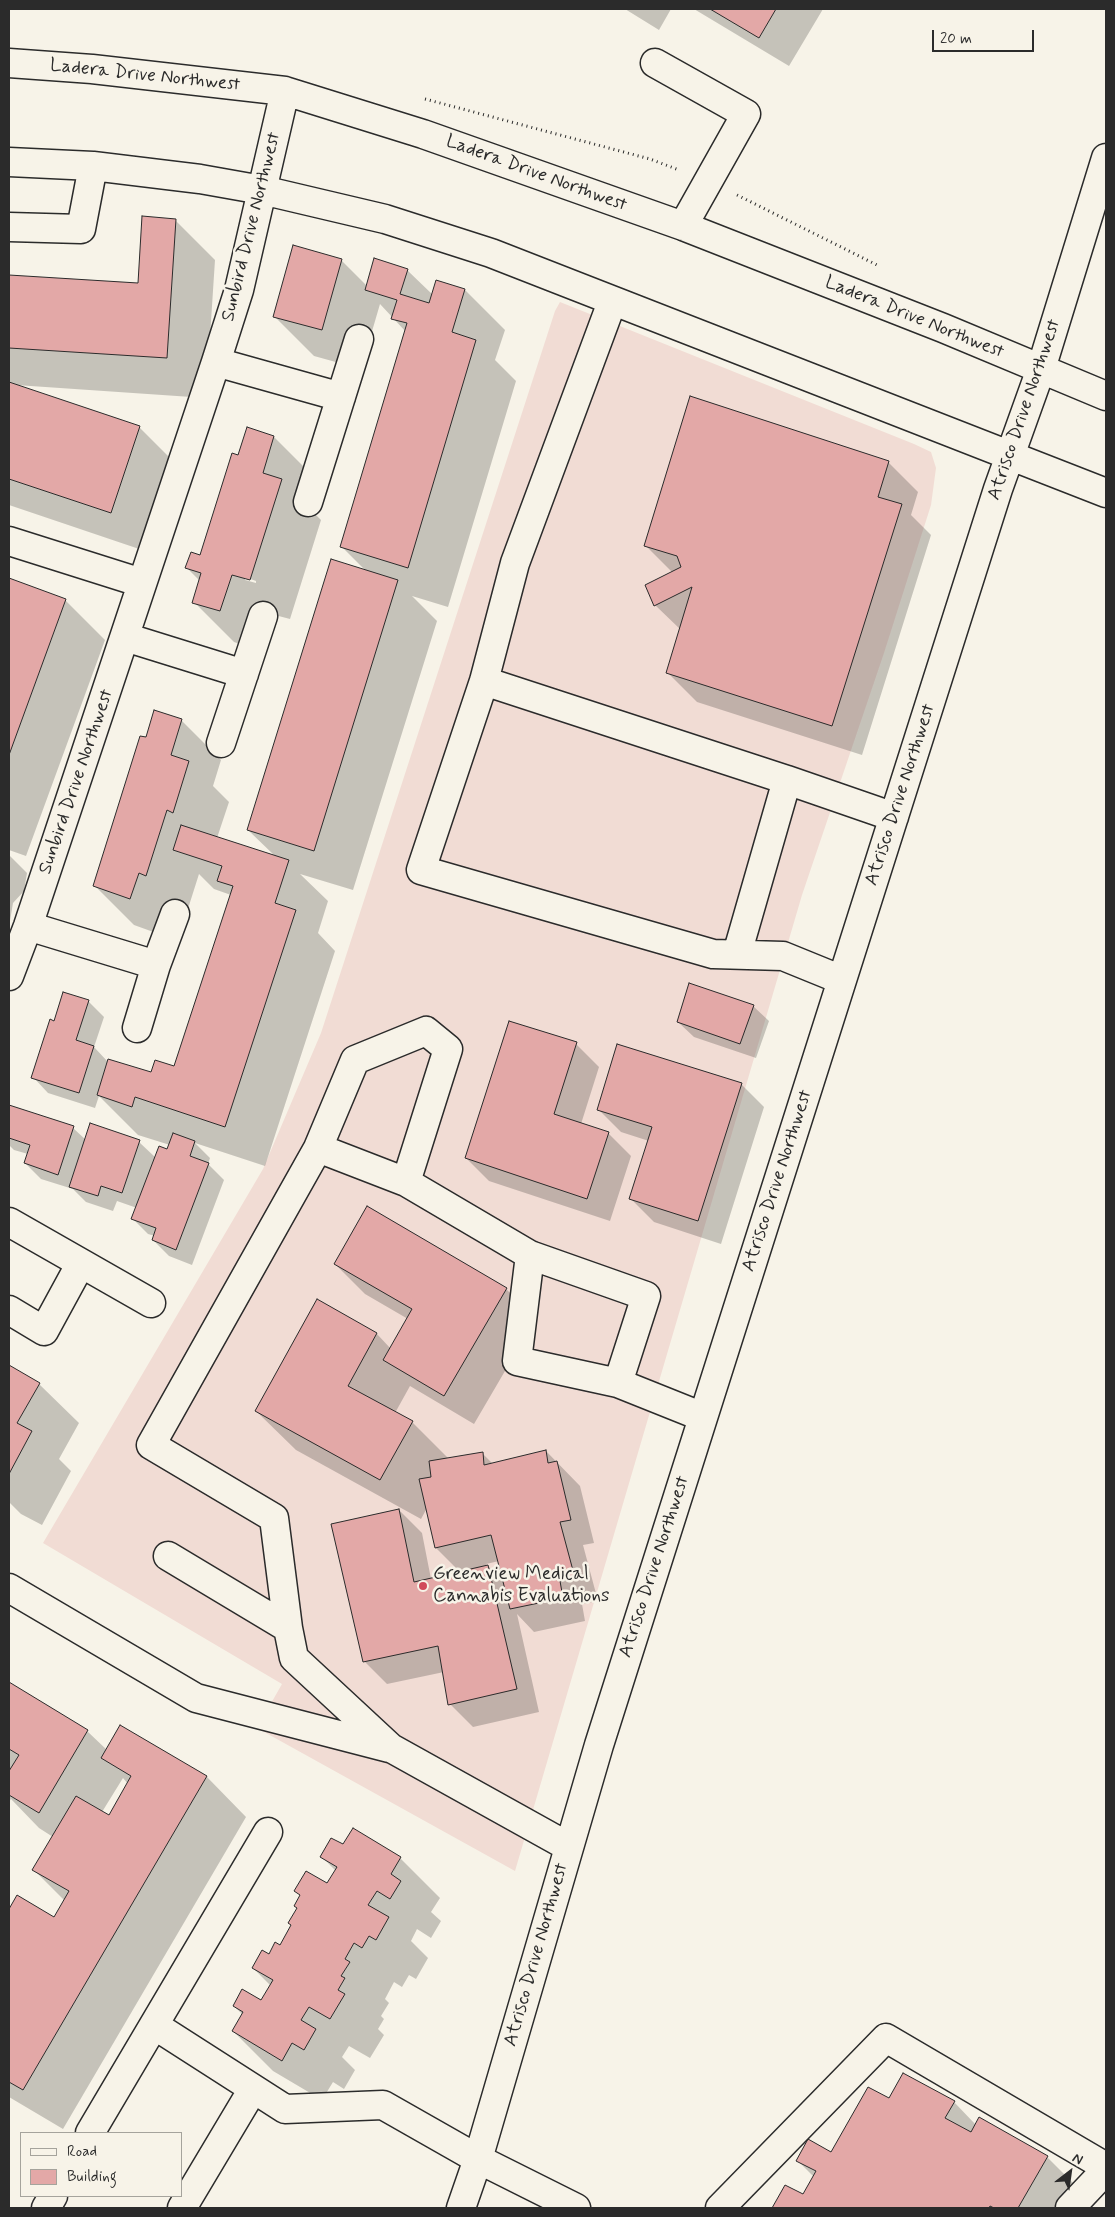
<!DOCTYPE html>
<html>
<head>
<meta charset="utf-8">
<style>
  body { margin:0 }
  #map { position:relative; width:1115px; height:2217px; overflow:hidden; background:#f7f3e8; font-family:Mynerve,sans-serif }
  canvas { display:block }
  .frame { position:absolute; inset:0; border:10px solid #2b2b2b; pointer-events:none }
  .legend { position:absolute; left:20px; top:2132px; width:162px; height:65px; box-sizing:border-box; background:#f7f3e8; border:1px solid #a5a39c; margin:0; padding:6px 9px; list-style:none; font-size:15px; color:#2b2b2b }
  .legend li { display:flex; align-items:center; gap:10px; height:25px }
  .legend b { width:25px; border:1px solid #a5a39c }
  .north { position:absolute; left:1045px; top:2147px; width:50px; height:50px; -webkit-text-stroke:4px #f7f3e8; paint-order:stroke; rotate:30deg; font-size:14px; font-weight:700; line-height:20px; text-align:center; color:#2b2b2b }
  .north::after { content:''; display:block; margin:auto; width:18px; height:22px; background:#2b2b2b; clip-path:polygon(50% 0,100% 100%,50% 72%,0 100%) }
  .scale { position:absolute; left:932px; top:30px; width:102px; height:22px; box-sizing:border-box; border:2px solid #2b2b2b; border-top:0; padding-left:6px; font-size:15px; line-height:18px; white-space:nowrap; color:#2b2b2b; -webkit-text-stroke:4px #f7f3e8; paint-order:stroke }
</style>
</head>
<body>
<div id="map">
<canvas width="1115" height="2217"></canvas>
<div class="frame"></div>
<ul class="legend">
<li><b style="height:6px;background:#f7f3e8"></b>Road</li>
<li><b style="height:14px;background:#e3a8a7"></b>Building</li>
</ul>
<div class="north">N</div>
<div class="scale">20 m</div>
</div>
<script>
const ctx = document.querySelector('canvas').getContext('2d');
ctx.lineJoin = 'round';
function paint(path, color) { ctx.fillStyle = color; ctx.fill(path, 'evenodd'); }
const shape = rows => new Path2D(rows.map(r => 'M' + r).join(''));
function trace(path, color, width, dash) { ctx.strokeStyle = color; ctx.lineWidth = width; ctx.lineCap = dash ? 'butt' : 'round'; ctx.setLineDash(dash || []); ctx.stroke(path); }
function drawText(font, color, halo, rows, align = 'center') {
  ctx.font = font + ' Mynerve,sans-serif'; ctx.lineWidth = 5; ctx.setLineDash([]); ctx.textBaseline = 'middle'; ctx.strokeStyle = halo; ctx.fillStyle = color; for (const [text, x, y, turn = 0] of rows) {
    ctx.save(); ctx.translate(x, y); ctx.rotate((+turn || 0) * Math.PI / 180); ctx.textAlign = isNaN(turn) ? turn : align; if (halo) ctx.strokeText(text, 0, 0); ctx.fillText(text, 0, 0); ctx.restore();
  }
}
paint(shape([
  [560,302,914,444,931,452,936,468,931,505,884,653,802,895,515,1871,257,1728,282,1684,43,1543,263,1169,321,1033,555,311]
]), '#f1dcd4');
paint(shape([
  [625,9,671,9,659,30],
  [694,9,823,9,789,66],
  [175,220,215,260,206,398,16,385,139,427,179,467,151,553,9,505,9,276,139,285],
  [341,260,367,286,407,270,433,295,465,290,505,330,495,360,516,381,448,607,412,596,437,621,353,890,300,874,328,901,318,933,335,951,265,1166,195,1143,210,1158,208,1164,224,1180,192,1265,169,1256,153,1240,155,1236,148,1234,132,1218,137,1208,117,1201,113,1211,86,1202,73,1189,41,1179,25,1163,28,1154,14,1150,9,1145,9,1106,73,1128,86,1140,139,1142,156,1158,168,1151,170,1145,138,1135,99,1096,95,1108,48,1093,33,1077,55,1023,88,1001,104,1017,94,1047,108,1062,151,1074,175,1068,231,895,214,889,199,874,186,915,170,938,134,925,94,885,147,739,181,720,221,760,213,786,229,802,217,838,276,857,248,830,366,571,341,546,406,332,380,304,361,369,314,356,274,316],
  [247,429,274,437,314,477,305,504,321,520,290,619,271,614,260,651,234,642,194,602,200,581,187,568,201,557],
  [245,577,256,581,256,583,245,580],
  [888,462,918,492,911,515,931,535,862,755,697,702,668,673,681,630,655,605,673,573,646,546],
  [9,579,65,600,105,640,26,856,9,850],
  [9,855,27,873,24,891,13,903,9,927],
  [753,1006,769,1021,756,1058,694,1037,678,1022],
  [576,1044,599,1067,581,1124,608,1133,631,1156,610,1221,489,1181,466,1158],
  [741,1084,764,1107,721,1244,654,1222,631,1199,649,1141,621,1132,598,1109],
  [335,1264,506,1289,536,1318,474,1424,410,1386,395,1413,412,1422,449,1459,482,1453,493,1464,546,1451,580,1486,594,1543,583,1545,598,1601,582,1604,585,1621,534,1632,517,1614,539,1712,473,1727,450,1704,444,1672,387,1684,364,1661,399,1510,422,1533,431,1579,461,1573,436,1548,427,1508,421,1519,296,1450,256,1411,317,1301,377,1334,391,1349,408,1319,365,1294],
  [499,1561,505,1583,486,1564],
  [9,1367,39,1384,79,1423,59,1459,71,1471,42,1525,21,1514,9,1502],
  [9,1684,87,1731,107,1750,121,1727,207,1777,246,1817,63,2129,9,2097,9,1911,17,1897,54,1919,65,1901,34,1870,53,1837,39,1828,11,1799,9,1802],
  [123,1778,128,1784,110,1816,102,1812],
  [343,1846,400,1858,440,1898,431,1912,441,1921,431,1938,417,1929,411,1941,428,1958,416,1979,409,1975,402,1987,394,1982,385,1999,389,2003,381,2016,384,2019,378,2029,384,2035,370,2058,349,2046,342,2057,355,2070,344,2089,333,2082,322,2100,273,2071,233,2031,243,2015,234,2006,262,2001,271,1986,253,1968,280,1946,292,1925,301,1896,296,1891,327,1885,336,1871,322,1857],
  [890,2100,954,2102,976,2125,1047,2157,1087,2197,1080,2208,773,2208,786,2186,803,2196,814,2177,797,2160,832,2153]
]), '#0003');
const building = shape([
  [710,9,776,9,759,38,710,9],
  [142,216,176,219,167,358,9,348,9,275,138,283,142,216],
  [293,245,342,259,322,330,273,317,293,245],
  [374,258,408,269,400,294,429,303,436,280,465,289,452,332,476,340,408,568,340,547,407,323,391,319,397,300,365,290,374,258],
  [9,382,140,426,111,513,9,479,9,382],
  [690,396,889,461,878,497,902,504,832,726,666,673,692,587,654,606,645,585,681,567,677,556,644,546,690,396],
  [247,427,274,436,263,473,282,479,250,580,232,575,220,611,192,603,201,573,185,568,191,552,200,555,232,453,238,455,247,427],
  [331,559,398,580,314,851,247,830,331,559],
  [9,578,66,599,9,755,9,578],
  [154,710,182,719,171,755,189,761,173,813,167,810,146,876,139,873,130,899,93,886,140,736,146,737,154,710],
  [181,825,289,860,275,903,296,910,225,1127,135,1097,132,1107,97,1095,108,1059,151,1072,155,1060,174,1066,233,886,217,881,222,866,173,850,181,825],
  [689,983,754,1005,740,1044,677,1022,689,983],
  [63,992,89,1000,76,1040,94,1046,79,1093,31,1078,50,1019,54,1021,63,992],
  [509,1021,577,1042,554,1114,609,1132,587,1199,465,1158,509,1021],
  [617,1044,742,1083,698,1221,629,1199,652,1127,597,1110,617,1044],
  [9,1105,74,1126,58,1175,24,1163,30,1145,9,1138,9,1105],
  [90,1123,140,1140,122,1193,101,1186,98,1196,69,1187,90,1123],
  [173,1133,195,1141,190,1156,209,1163,176,1250,152,1240,156,1228,131,1219,159,1146,167,1149,173,1133],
  [367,1206,507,1288,444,1396,383,1360,412,1309,334,1264,367,1206],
  [317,1299,377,1333,348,1386,413,1421,380,1480,255,1411,317,1299],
  [9,1365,40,1383,17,1423,32,1431,9,1474,9,1365],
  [546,1450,548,1463,557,1461,571,1520,560,1522,575,1578,560,1581,563,1598,510,1609,491,1535,435,1548,419,1479,431,1477,429,1461,483,1452,484,1465,546,1450],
  [399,1509,414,1582,488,1565,517,1689,448,1705,438,1646,363,1662,331,1524,399,1509],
  [9,1682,88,1730,39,1813,9,1795,9,1771,19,1755,9,1749,9,1682],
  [120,1725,207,1776,23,2090,9,2082,9,1909,17,1895,54,1917,69,1891,32,1870,76,1796,109,1815,131,1776,101,1758,120,1725],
  [353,1828,401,1857,391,1874,401,1881,390,1899,377,1891,368,1905,389,1917,376,1940,369,1936,362,1948,354,1943,345,1959,350,1962,341,1976,345,1978,338,1990,345,1994,330,2019,309,2007,301,2020,316,2029,304,2050,292,2043,282,2061,232,2031,243,2012,233,2006,242,1989,261,2000,273,1980,252,1968,262,1950,269,1954,275,1942,280,1945,291,1925,288,1923,297,1908,294,1906,300,1895,294,1891,306,1871,327,1883,337,1867,320,1857,331,1838,343,1844,353,1828],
  [903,2073,955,2101,945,2118,971,2132,979,2117,1048,2156,1018,2208,994,2208,990,2206,989,2208,772,2208,785,2185,803,2194,816,2171,796,2161,808,2139,831,2152,868,2087,889,2098,903,2073]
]);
paint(building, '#e3a8a7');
trace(building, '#2b2b2b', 1);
const minor = shape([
  [9,63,92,69,285,91,423,134,683,226,943,328,1106,396],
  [655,63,746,114,683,226],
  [9,162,93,166,200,179,262,190,385,219,491,253,1106,493],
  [9,227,81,229,93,166],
  [612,302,515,563,484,681,421,870,713,954,783,956,842,980],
  [216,362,341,397],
  [308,502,359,339],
  [9,541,142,583],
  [125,637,244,674],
  [484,681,787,780],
  [221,743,263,616],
  [28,926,156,965],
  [737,954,787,780,894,817],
  [9,976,28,926,216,362,239,290,285,91],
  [137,1028,156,965,175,914],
  [318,1148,406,1182],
  [9,1222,151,1303],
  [530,1255,517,1361,618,1383],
  [9,1310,44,1331,81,1263],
  [168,1556,288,1628],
  [9,1588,196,1698,389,1748],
  [569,1847,391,1748,294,1658,288,1628,274,1518,151,1445,318,1148,355,1060,426,1031,448,1049,406,1182,530,1255,646,1296,618,1383,703,1417],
  [154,2025,285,2109,383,2105,478,2159,576,2208],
  [90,2133,268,1832],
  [46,2208,53,2196],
  [182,2208,253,2089],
  [461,2208,478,2159,599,1745,998,489,1041,369,1106,158],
  [720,2208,886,2038,1106,2167],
  [1070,2208,1106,2170]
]);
trace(minor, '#2b2b2b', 31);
trace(shape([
  [425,99,650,159,679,170],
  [737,195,879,266]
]), '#2b2b2b', 3, [1, 4]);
trace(minor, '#f7f3e8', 28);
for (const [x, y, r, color] of [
  [423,1586,5,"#d1495b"]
]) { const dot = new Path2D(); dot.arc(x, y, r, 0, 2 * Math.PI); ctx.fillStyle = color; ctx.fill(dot); trace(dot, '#f7f3e8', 2); }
drawText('19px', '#2b2b2b', '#f7f3e8', [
  ["Ladera Drive Northwest",145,76,6],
  ["Ladera Drive Northwest",536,174,20],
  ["Sunbird Drive Northwest",252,227,-76],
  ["Ladera Drive Northwest",914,318,22],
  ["Atrisco Drive Northwest",1025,410,-71],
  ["Sunbird Drive Northwest",77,782,-71],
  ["Atrisco Drive Northwest",901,795,-72],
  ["Atrisco Drive Northwest",778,1181,-72],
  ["Atrisco Drive Northwest",655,1567,-72],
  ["Atrisco Drive Northwest",537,1955,-74]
]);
drawText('19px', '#2b2b2b', '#f7f3e8', [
  ["Greenview Medical",433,1575],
  ["Cannabis Evaluations",433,1597]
], 'left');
</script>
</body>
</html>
